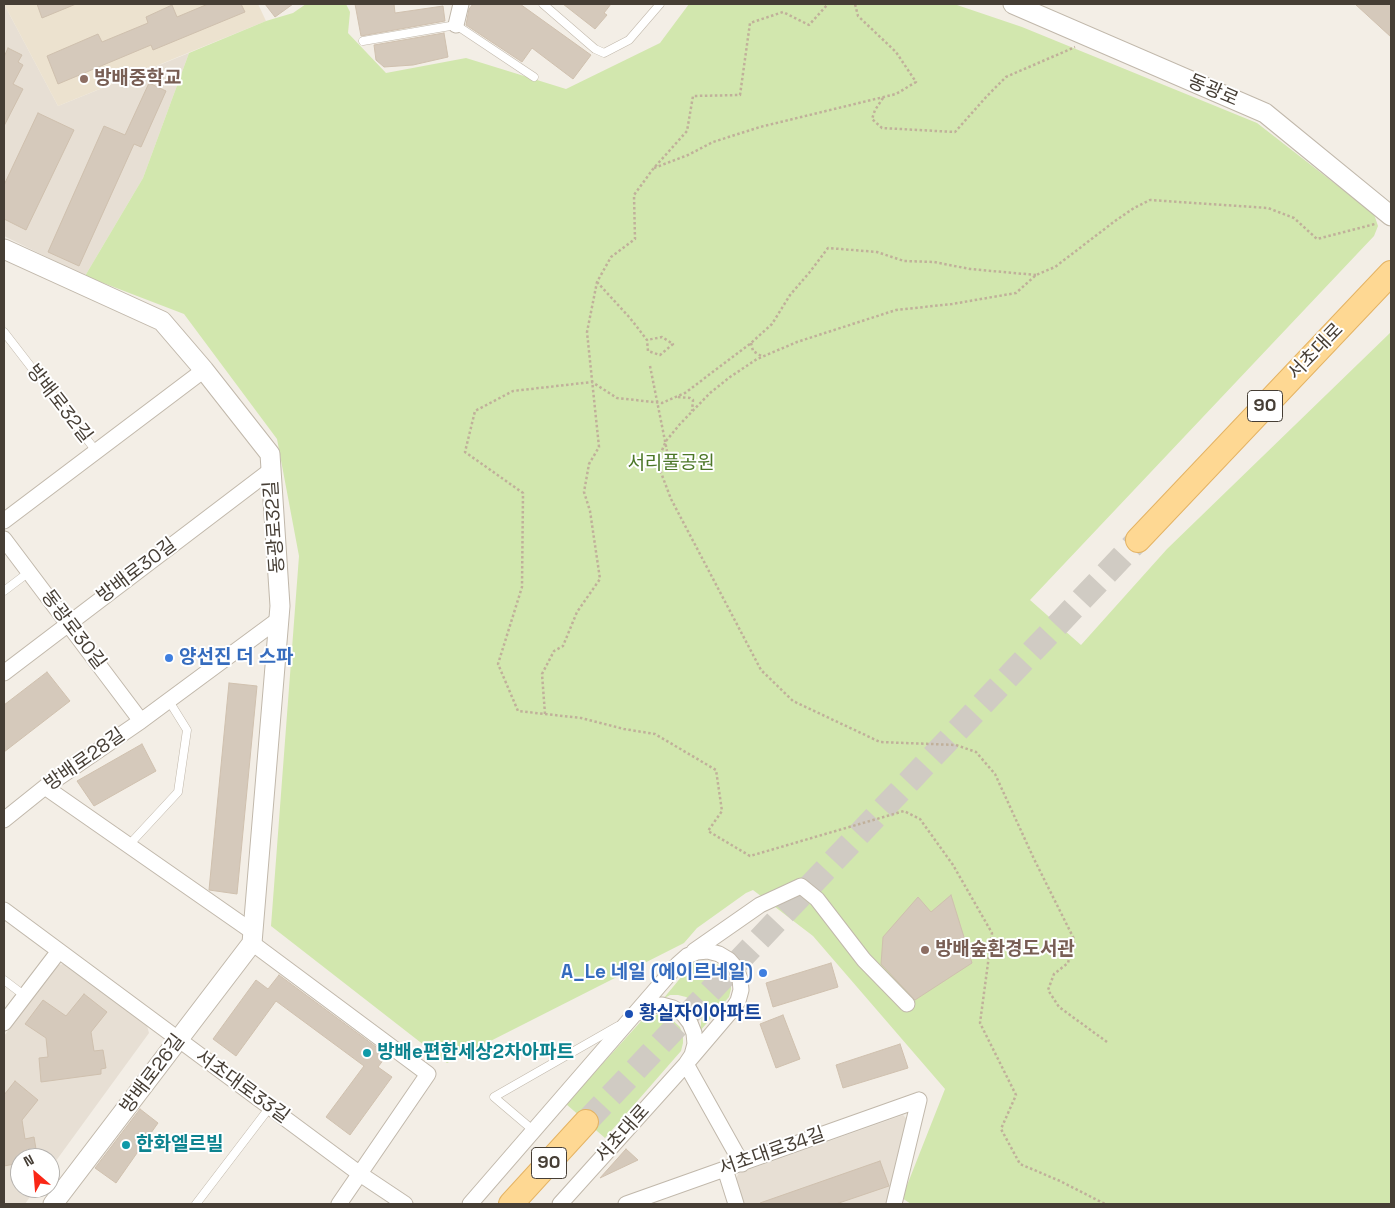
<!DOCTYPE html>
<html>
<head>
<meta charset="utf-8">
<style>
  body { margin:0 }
  #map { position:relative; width:1395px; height:1208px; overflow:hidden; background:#f3eee6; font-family:"Space Grotesk",sans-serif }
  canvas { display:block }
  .frame { position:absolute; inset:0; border:5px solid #463e35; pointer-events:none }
  .north { position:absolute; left:10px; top:1148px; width:50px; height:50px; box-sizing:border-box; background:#fff; border:1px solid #b5b2ae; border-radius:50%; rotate:333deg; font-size:14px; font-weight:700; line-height:20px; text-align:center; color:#463e35 }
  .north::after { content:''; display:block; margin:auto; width:18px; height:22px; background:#fa2716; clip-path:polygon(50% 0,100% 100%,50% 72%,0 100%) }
</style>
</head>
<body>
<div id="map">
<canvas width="1395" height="1208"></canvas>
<div class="frame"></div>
<div class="north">N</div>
</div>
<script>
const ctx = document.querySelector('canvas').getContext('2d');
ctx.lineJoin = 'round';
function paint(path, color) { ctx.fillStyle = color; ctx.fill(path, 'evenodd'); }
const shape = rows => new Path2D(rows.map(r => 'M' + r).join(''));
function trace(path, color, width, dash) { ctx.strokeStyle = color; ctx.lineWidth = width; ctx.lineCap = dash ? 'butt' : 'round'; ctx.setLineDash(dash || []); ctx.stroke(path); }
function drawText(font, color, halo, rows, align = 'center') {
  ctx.font = font + ' "Space Grotesk","Noto Sans KR",sans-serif'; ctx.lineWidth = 4; ctx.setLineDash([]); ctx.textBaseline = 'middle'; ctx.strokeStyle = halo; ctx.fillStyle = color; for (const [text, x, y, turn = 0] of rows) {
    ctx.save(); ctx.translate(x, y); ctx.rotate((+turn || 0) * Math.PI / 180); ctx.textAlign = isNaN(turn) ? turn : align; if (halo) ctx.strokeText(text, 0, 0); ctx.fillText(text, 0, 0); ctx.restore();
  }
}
paint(shape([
  [4,4,58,106,189,53,143,178,85,276,4,236],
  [68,963,146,1022,149,1033,50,1169,50,1158,20,1158,20,1188,36,1188,25,1204,4,1204,4,1036,58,965],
  [903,1115,909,1121,888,1204,740,1204,733,1184,739,1173]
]), '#e7dfd4');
paint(shape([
  [4,4,258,4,266,21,58,106]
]), '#ece2cf');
paint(shape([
  [306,4,346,4,350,12,348,33,386,73,466,58,566,89,660,43,689,4,954,4,1022,27,1257,123,1374,214,1378,226,1374,236,1030,600,1081,645,1167,549,1391,332,1391,1204,911,1204,902,1198,945,1089,813,936,753,890,746,893,697,928,684,943,447,1063,271,926,299,556,277,439,184,314,85,276,143,178,189,53,266,21,293,13],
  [699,961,715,963,722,967,731,981,731,989,729,997,700,1031,702,1015,693,1001,686,997,678,995,670,995,663,999,692,964],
  [660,1014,668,1016,680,1027,683,1035,683,1043,681,1051,605,1138,566,1104,644,1018]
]), '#d2e7ae');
const building = shape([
  [37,4,76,4,42,18,37,4],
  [208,4,241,4,245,12,153,50,151,45,58,84,47,56,98,34,102,42,148,23,146,17,172,5,177,17,208,4],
  [265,4,293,4,275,17,265,4],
  [355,4,394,4,395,13,443,6,445,21,361,36,355,4],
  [473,4,520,4,591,55,573,79,532,48,522,62,466,25,469,9,473,4],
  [563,4,611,4,604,13,607,15,595,29,563,4],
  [1355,4,1391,4,1391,37,1355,4],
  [444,33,448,57,413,65,384,67,376,60,374,45,444,33],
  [8,48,22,55,18,62,23,65,13,84,23,89,4,126,4,57,8,48],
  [149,83,166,91,141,147,134,144,79,266,48,252,104,126,125,135,149,83],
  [38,113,74,130,26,230,4,219,4,185,38,113],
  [47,672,70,701,4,752,4,705,47,672],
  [229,683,257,686,237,894,209,890,229,683],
  [142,744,156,771,94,806,77,781,142,744],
  [951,895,972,963,915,1000,881,964,883,937,918,897,931,912,951,895],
  [831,963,838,987,773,1007,766,983,831,963],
  [279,975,387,1055,378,1067,392,1077,350,1135,326,1117,364,1066,276,1001,236,1056,213,1039,256,980,268,989,279,975],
  [84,994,107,1012,91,1032,94,1051,103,1050,106,1068,101,1069,101,1074,41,1082,39,1058,48,1057,46,1038,25,1024,43,1000,66,1016,84,994],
  [783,1015,800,1059,776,1068,760,1024,783,1015],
  [900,1044,908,1068,843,1088,836,1065,900,1044],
  [15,1081,38,1100,22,1120,25,1139,34,1137,37,1155,32,1156,32,1158,20,1158,20,1163,4,1166,4,1095,15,1081],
  [140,1109,158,1123,116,1183,95,1168,140,1109],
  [626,1149,638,1160,600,1178,626,1149],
  [880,1161,889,1186,836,1204,760,1204,760,1203,880,1161]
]);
paint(building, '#d5c9bb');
trace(building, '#cfc0ae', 1);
trace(shape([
  [586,1122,1138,540]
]), '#d0cbc3', 24, [24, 12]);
const service = shape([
  [543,4,595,49,604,53,629,40,660,4],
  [363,41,456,25,534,77],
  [4,332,96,451],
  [4,591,29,572],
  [128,846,178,792,187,730,169,701],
  [4,980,25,996],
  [534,1131,494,1097,618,1026],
  [196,1204,270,1107]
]);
const minor = shape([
  [456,25,461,4],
  [4,521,204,370],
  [4,539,141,721],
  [4,673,271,470],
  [45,787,253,932],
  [4,820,45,787,141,721,279,619],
  [4,910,360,1174,405,1204],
  [252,943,428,1074,339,1204],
  [694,951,760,905,801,886,817,899,864,960,907,1004],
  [638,1013,651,1006,662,1005,673,1008,683,1014,690,1023,694,1033,695,1044,692,1055,686,1064,742,1164],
  [4,1023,59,951],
  [725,1169,736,1204],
  [470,1204,678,964,687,956,697,952,708,951,719,954,729,960,736,968,740,979,741,990,738,1001,732,1010,686,1064,560,1204],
  [626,1204,919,1100],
  [894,1204,919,1100]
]);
const tertiary = shape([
  [1013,4,1265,113,1391,216],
  [4,249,162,321,204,370,270,454,280,606,252,943,53,1204]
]);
const primary = shape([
  [1138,540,1391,273],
  [511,1204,586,1122]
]);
trace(service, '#c1b8ab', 9);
trace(minor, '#c1b8ab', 17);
trace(tertiary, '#c1b8ab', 21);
trace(primary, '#e4b363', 26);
trace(shape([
  [883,98,875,110,872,119,882,128,955,132,987,96,1006,77,1075,47],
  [654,168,688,155,713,142,760,127,896,94,916,82,896,52,858,16,855,4],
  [1036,275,970,269,934,262,904,261,877,252,828,248,809,273,790,295,772,324,751,343,685,393,662,403,617,398,592,382,513,391,475,411,465,452,523,493,522,587,498,664,518,711,581,718,624,729,655,734,716,770,722,811,708,831,750,856,904,811,920,819,953,865,992,933,980,1023,1016,1095,1001,1129,1020,1164,1060,1181,1105,1204],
  [597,282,630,318,647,340,648,351,660,355,673,344,662,337,647,340],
  [751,343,753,351,763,357],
  [650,366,667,451],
  [678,397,690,398,693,400,692,411],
  [545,714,542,674,554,651,563,646,577,612,600,579,590,511,584,492,589,464,599,447,587,332,597,282,611,257,635,239,634,195,653,169,687,131,693,96,740,95,750,23,783,12,809,25,828,4],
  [1107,1042,1059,1007,1048,990,1054,974,1068,963,1074,939,1034,859,995,774,976,752,956,745,880,742,793,701,761,670,671,499,657,462,666,441,680,424,710,393,730,377,757,359,797,342,896,310,952,304,1016,293,1036,275,1055,267,1115,221,1134,208,1150,200,1268,208,1294,218,1317,239,1375,224]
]), '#c0b09a', 2.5, [2.5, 2.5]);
trace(service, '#fff', 8);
trace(minor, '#fff', 15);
trace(tertiary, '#fff', 19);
trace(primary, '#fed893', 24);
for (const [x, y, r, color] of [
  [84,79,5,"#8d6e63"],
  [169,658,5,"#3f7fe0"],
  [925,950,5,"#8d6e63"],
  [763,973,5,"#3f7fe0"],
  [629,1014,5,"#1a4fb4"],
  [367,1053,5,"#0f9aa8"],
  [126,1145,5,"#0f9aa8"]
]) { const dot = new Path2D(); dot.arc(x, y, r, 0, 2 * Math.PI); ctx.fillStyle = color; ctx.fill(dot); trace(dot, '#fff', 2); }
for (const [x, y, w] of [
  [1265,406,35],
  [549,1163,35]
]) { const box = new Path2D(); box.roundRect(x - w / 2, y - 15.5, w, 31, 4); ctx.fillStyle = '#fff'; ctx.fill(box); trace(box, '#463e35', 1); }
drawText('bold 18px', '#463e35', null, [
  ["90",1265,406],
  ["90",549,1163]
]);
drawText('bold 19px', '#785e54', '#fff', [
  ["방배중학교",94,79],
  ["방배숲환경도서관",935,950]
], 'left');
drawText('19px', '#463e35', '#fff', [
  ["동광로",1213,91,23],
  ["서초대로",1316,352,-46],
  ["방배로32길",59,404,52],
  ["동광로32길",275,527,-94],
  ["방배로30길",137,571,-37],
  ["동광로30길",73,630,53],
  ["방배로28길",85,760,-35],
  ["방배로26길",153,1074,-53],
  ["서초대로33길",242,1087,36],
  ["서초대로",623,1134,-48],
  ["서초대로34길",772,1152,-19]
]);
drawText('19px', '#4c7728', '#fff', [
  ["서리풀공원",671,464]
]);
drawText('bold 19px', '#366cbe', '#fff', [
  ["양선진 더 스파",179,658],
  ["A_Le 네일 (에이르네일)",753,973,"right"]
], 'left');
drawText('bold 19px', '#164399', '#fff', [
  ["황실자이아파트",639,1014]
], 'left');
drawText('bold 19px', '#0d838f', '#fff', [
  ["방배e편한세상2차아파트",377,1053],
  ["한화엘르빌",136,1145]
], 'left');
</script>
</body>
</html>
